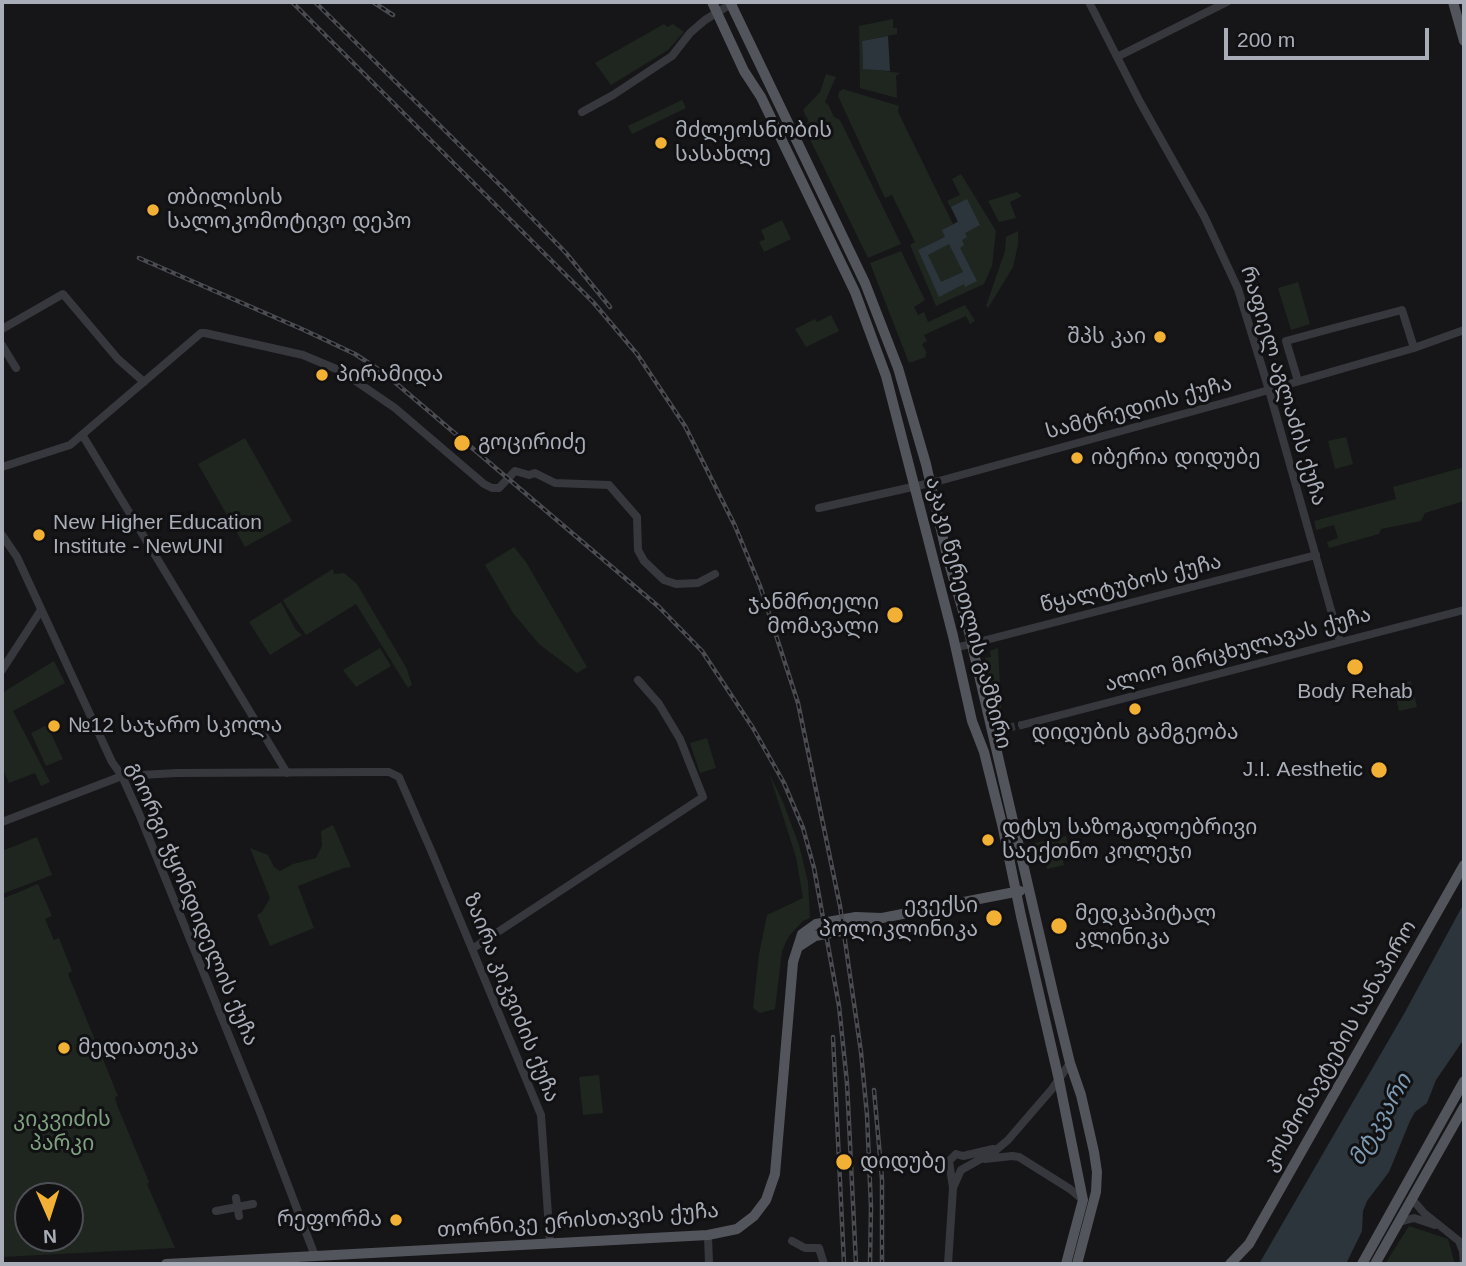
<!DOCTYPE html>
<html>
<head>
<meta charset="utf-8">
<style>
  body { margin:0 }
  #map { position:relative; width:1466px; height:1266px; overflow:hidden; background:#161618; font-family:Arial,sans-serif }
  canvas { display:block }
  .frame { position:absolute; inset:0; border:4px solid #a8adb8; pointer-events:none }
  .north { position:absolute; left:14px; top:1182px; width:70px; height:70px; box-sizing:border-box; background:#111113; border:2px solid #4d4f55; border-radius:50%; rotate:177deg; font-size:19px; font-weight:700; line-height:28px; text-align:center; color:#a8adb8 }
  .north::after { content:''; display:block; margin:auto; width:24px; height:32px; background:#f2b134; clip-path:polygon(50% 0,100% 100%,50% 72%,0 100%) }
  .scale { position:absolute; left:1224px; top:28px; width:205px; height:32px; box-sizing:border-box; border:4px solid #a8adb8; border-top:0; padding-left:9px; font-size:21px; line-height:24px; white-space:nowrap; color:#a8adb8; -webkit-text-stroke:5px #111113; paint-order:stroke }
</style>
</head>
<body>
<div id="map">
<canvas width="1466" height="1266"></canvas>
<div class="frame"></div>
<div class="north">N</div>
<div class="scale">200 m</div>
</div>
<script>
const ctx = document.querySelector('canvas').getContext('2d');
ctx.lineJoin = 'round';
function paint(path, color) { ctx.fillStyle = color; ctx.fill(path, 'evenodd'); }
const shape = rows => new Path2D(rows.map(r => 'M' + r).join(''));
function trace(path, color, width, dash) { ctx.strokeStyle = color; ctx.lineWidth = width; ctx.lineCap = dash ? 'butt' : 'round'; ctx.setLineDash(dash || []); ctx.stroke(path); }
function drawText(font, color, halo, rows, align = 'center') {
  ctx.font = font + ' Arial,"Noto Sans Georgian",sans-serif'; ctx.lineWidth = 6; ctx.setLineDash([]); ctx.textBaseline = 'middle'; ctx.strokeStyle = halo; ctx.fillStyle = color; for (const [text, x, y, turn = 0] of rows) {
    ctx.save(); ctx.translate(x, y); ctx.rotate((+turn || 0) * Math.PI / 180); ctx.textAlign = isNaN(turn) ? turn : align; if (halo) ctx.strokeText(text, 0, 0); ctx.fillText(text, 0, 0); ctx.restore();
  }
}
paint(shape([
  [893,19,893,28,897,28,897,34,862,41,863,68,900,73,896,76,897,98,860,88,859,26],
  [664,24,667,27,673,24,684,32,668,50,611,85,595,63],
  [826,74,836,77,825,102,829,106,834,117,840,120,901,244,868,258,803,125,809,122,803,110,820,92],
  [843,89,899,106,898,112,953,224,958,221,947,201,960,195,952,179,961,174,996,231,992,266,984,284,936,306,910,245,915,242,892,195,885,198,838,96,839,92],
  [682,100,686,108,632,134,628,126],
  [1017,192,1022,196,1010,202,1016,218,999,222,988,201],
  [782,220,791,239,764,252,759,242,765,239,761,230],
  [1018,231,1018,245,1013,267,988,308,986,306,1005,251,1006,237],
  [901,251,925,300,914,307,918,315,924,312,928,322,965,305,975,321,970,324,966,316,924,335,927,341,922,344,927,353,925,354,926,357,909,363,870,263],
  [1298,282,1310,324,1291,330,1278,288],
  [831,315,839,331,806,347,795,329,815,319,817,322],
  [1346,437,1353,464,1335,469,1328,441],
  [245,438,292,521,245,547,198,464],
  [1461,468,1464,473,1464,501,1425,513,1421,521,1381,529,1379,534,1329,548,1327,542,1338,538,1334,525,1316,530,1314,521,1396,499,1393,487],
  [514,547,526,562,587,667,577,673,539,644,513,613,485,565],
  [333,569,335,580,334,574,344,573,357,584,407,669,412,685,408,688,356,604,306,635,287,607,283,600],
  [281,602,296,630,302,635,270,655,249,622],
  [380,648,391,666,356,687,343,670],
  [998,648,1002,720,999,721,985,658,991,657,990,651],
  [54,661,65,683,13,711,50,782,41,786,35,773,9,783,2,767,2,693],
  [1411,681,1417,707,1399,711,1393,685],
  [47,725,63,759,46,766,31,733],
  [707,738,716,768,700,773,690,743],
  [769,773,783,802,799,845,808,882,810,918,803,921,789,936,782,951,775,1009,760,1013,753,1008,759,954,767,915,803,898,796,857],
  [333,825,351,867,344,868,298,886,314,928,270,946,257,915,262,912,270,898,250,848,268,855,274,867,280,871,293,864,316,858,322,846,321,831],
  [1066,836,1068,844,1060,846,1064,865,1047,869,1044,855,1038,855,1035,843],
  [37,837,52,875,2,894,2,851],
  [38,884,52,916,45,919,54,940,59,938,72,971,68,974,118,1096,115,1097,117,1105,149,1182,147,1184,175,1248,2,1257,2,899],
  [28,1196,70,1196,70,1238,28,1238],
  [599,1075,603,1113,583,1115,579,1077],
  [1409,1226,1448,1239,1455,1264,1385,1264]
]), '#1e261f');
paint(shape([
  [888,36,890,71,863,69,862,41],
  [967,199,980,225,965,233,967,237,962,240,964,245,960,248,977,281,965,287,964,284,939,297,918,250,945,237,942,230,958,222,951,207],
  [949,244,963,272,941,282,928,255],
  [1464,903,1464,1039,1436,1080,1427,1103,1415,1112,1410,1121,1389,1172,1367,1201,1363,1211,1362,1231,1346,1264,1259,1264,1405,1012]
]), '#2c353c');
trace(shape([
  [1007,728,1022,725]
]), '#333438', 8, [8, 4]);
trace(shape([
  [1089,2,1140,102,1204,216,1238,289,1269,390,1340,642],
  [1117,57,1227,2],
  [582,112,613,95,672,56,690,33,705,20,734,2],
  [2,329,63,294,118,359,144,382],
  [2,345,16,368],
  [1298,381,1286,341,1330,329,1402,310,1414,348],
  [83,436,287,773],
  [2,467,70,445,201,333,205,333,303,355,341,371,395,408,484,484,492,488,499,488,515,471,529,475,535,473,555,483,609,485,637,517,638,550,644,561,664,580,676,584,698,583,715,574],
  [819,508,939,481,1234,400,1414,348,1464,330],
  [2,535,17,557,112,762,122,776,140,816,260,1112,315,1256],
  [955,648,1316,555],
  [2,670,41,610],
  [1022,725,1464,610],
  [992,731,1007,728],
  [2,822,122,776,177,773,369,772,389,772,399,777,433,855,541,1115,550,1243],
  [472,949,703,797,680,739,659,704,638,680],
  [985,1159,1012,1156,1019,1157,1070,1189,1083,1200],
  [953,1188,961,1170,995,1151,1008,1140,1052,1089,1070,1063],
  [236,1198,239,1216],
  [1412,1199,1424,1213,1459,1241,1463,1251,1464,1264],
  [216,1211,253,1204],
  [1399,1222,1414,1218,1435,1225],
  [708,1235,709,1264],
  [792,1241,805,1248,819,1248,824,1264],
  [948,1264,953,1188,949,1161,956,1154,963,1156,993,1149]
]), '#37383d', 8);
trace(shape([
  [712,2,744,71,761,97,855,292,886,376,953,636,972,721,984,752,1002,824,1021,916,1059,1080,1083,1200,1066,1264],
  [730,2,865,283,898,368,926,464,947,556,969,632,1054,997,1070,1063,1081,1095,1094,1152,1097,1172,1096,1192,1077,1264],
  [1453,2,1464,41],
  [798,947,815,936,858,928,882,918,1020,891],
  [166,1264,708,1235,737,1229,754,1216,766,1200,775,1174,793,962,802,934,816,924,856,917,882,918],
  [1230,1264,1249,1244,1464,865],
  [1362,1264,1464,1081],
  [1375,1264,1464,1107]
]), '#53555c', 10);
const rail = shape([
  [292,2,593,302,637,354,685,426,735,526,760,586,798,703,840,906,861,1052,867,1115,871,1207,870,1264],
  [315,2,504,189,566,253,610,307],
  [373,2,393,15],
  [139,258,304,330,355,354,384,373,659,607,702,651,753,728,784,783,803,828,814,868,839,1006,847,1083,856,1264],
  [833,1037,844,1264],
  [874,1090,882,1179,882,1264]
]);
trace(rail, '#4a4c52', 4.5);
trace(rail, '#111113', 2, [5]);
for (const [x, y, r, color] of [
  [661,143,7,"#f2b134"],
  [153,210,7,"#f2b134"],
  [1160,337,7,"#f2b134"],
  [322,375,7,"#f2b134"],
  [462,443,9,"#f2b134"],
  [1077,458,7,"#f2b134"],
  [39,535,7,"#f2b134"],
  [895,615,9,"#f2b134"],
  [1355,667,9,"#f2b134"],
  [1135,709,7,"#f2b134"],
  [54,726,7,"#f2b134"],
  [1379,770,9,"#f2b134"],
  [988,840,7,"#f2b134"],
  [994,918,9,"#f2b134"],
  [1059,926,9,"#f2b134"],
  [64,1048,7,"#f2b134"],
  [844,1162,9,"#f2b134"],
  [396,1220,7,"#f2b134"]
]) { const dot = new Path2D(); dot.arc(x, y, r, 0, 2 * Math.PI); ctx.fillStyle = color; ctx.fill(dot); trace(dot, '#111113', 2.5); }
drawText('21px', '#a8adb8', '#111113', [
  ["მძლეოსნობის",675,131],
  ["სასახლე",675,155],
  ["თბილისის",167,198],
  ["სალოკომოტივო დეპო",167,222],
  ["შპს კაი",1146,337,"right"],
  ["პირამიდა",336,375],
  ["გოცირიძე",478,443],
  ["იბერია დიდუბე",1091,458],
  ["New Higher Education",53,523],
  ["Institute - NewUNI",53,547],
  ["ჯანმრთელი",879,603,"right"],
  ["მომავალი",879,627,"right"],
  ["Body Rehab",1355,692,"center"],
  ["№12 საჯარო სკოლა",68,726],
  ["დიდუბის გამგეობა",1135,733,"center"],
  ["J.I. Aesthetic",1363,770,"right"],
  ["დტსუ საზოგადოებრივი",1002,828],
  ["საექთნო კოლეჯი",1002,852],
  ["ევექსი",978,906,"right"],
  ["პოლიკლინიკა",978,930,"right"],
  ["მედკაპიტალ",1075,914],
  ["კლინიკა",1075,938],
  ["მედიათეკა",78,1048],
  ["დიდუბე",860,1162],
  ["რეფორმა",382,1220,"right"]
], 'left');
drawText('21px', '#a8adb8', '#111113', [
  ["რაფიელ აგლაძის ქუჩა",1283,386,73],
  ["სამტრედიის ქუჩა",1139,408,-15],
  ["წყალტუბოს ქუჩა",1131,584,-14],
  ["აკაკი წერეთლის გამზირი",968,613,75],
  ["ალიო მირცხულავას ქუჩა",1238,650,-15],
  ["გიორგი ჭყონდიდელის ქუჩა",192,904,67],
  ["ზაირა კიკვიძის ქუჩა",511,998,68],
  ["კოსმონავტების სანაპირო",1340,1046,-60],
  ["თორნიკე ერისთავის ქუჩა",578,1221,-4]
]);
drawText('21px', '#7fa381', '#111113', [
  ["კიკვიძის",62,1120],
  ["პარკი",62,1144]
]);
drawText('italic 23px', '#7f9bb3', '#111113', [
  ["მტკვარი",1381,1120,-60]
]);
</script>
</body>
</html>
